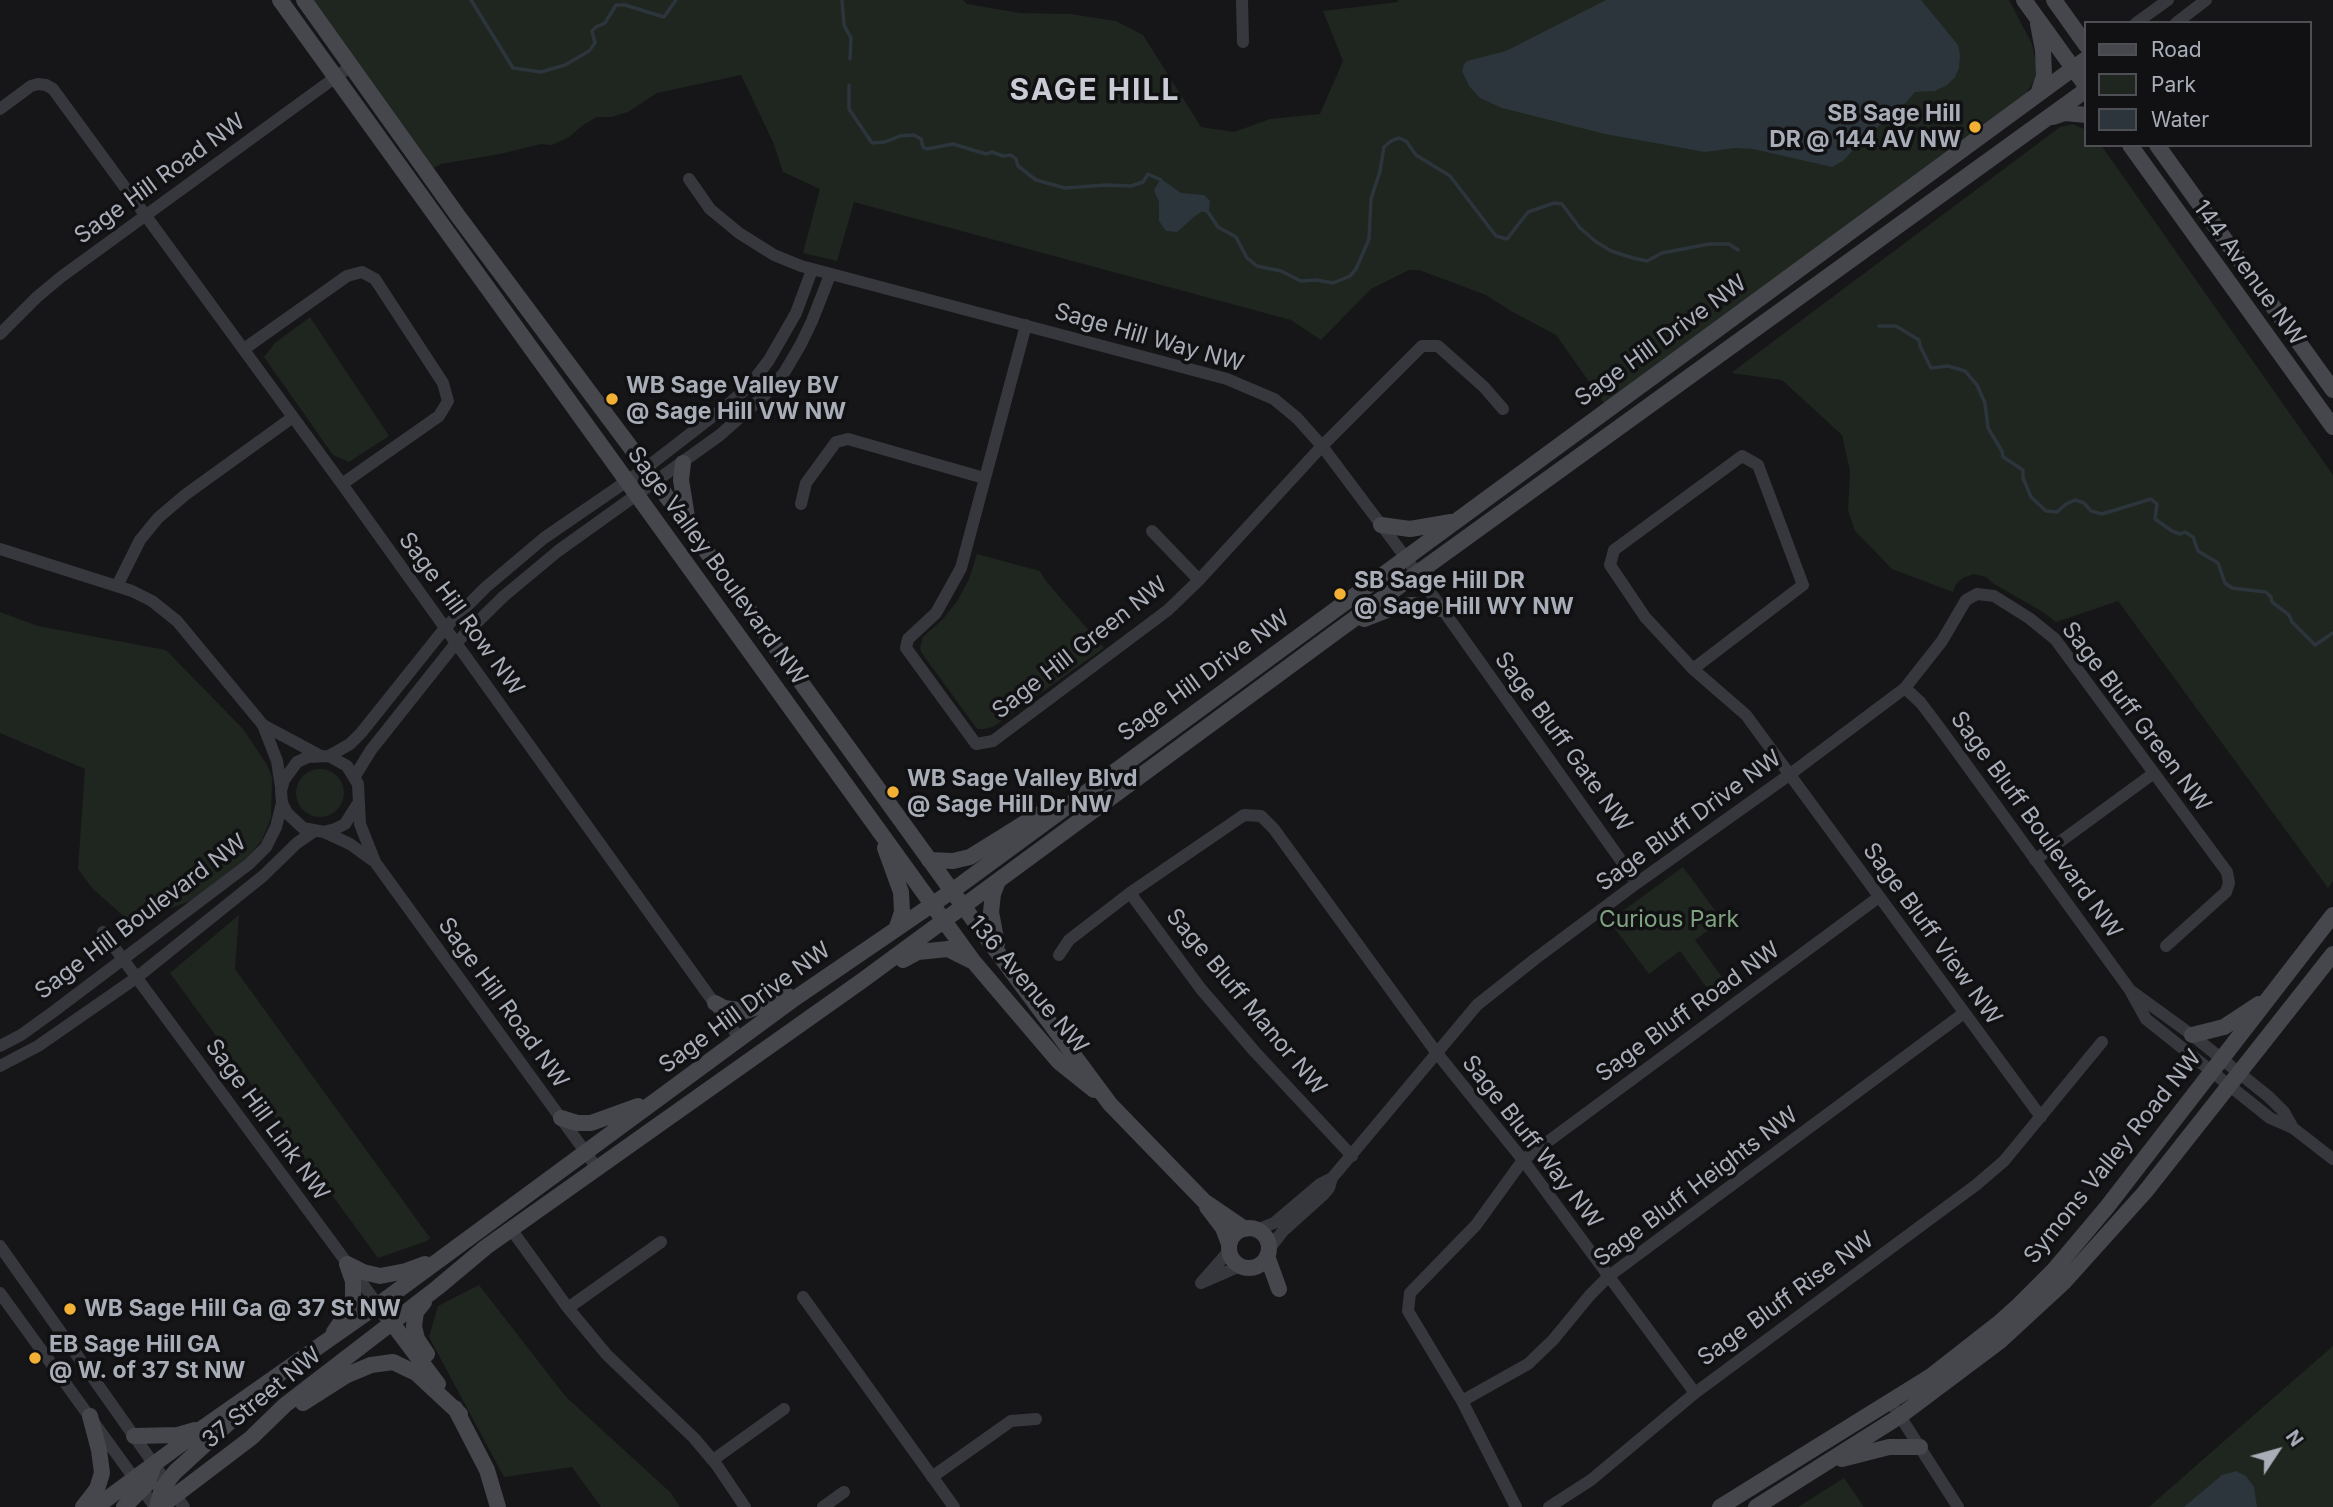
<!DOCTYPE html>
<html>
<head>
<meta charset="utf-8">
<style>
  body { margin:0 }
  #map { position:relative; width:2333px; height:1507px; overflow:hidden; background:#161618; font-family:Inter,sans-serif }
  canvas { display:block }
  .legend { position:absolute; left:2084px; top:21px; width:228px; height:126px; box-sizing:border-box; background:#111113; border:2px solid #4d4f55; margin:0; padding:9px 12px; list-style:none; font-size:21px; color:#a8adb8 }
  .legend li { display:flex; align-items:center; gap:14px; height:35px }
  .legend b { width:35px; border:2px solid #4d4f55 }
  .north { position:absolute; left:2242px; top:1416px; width:70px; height:70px; -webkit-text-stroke:5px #111113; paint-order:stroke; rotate:54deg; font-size:19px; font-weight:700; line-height:28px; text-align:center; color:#a8adb8 }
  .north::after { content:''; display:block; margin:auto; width:24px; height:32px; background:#a8adb8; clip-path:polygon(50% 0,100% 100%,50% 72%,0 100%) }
</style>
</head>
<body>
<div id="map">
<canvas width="2333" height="1507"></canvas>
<ul class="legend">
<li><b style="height:9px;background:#45474d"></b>Road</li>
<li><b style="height:19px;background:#1e261f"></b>Park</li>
<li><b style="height:19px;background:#2c353c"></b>Water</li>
</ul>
<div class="north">N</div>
</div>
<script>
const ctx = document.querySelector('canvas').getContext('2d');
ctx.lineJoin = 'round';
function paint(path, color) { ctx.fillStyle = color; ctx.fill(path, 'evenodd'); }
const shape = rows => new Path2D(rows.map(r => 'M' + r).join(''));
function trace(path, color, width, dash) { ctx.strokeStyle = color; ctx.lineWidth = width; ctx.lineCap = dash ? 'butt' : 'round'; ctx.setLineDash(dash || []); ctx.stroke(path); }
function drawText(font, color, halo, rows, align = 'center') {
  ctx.font = font + ' Inter,sans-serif'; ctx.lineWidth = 7; ctx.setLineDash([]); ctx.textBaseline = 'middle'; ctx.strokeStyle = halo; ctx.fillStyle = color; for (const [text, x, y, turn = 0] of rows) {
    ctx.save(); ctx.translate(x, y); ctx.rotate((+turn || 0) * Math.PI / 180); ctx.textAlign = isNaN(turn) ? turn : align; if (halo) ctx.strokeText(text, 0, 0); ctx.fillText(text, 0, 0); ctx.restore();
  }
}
paint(shape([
  [313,0,963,0,967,4,1020,13,1070,14,1116,21,1143,35,1201,127,1234,132,1270,119,1320,114,1343,61,1323,11,1398,2,1398,0,2009,0,2032,44,2037,66,2035,79,2026,94,1605,404,1556,335,1511,311,1486,295,1419,270,1409,270,1371,289,1321,340,1291,320,854,202,837,261,803,253,820,189,783,172,773,142,741,75,657,93,628,112,612,117,597,117,583,125,569,137,552,145,541,144,500,154,441,164,433,168],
  [2073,124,2086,130,2086,145,2101,145,2333,475,2333,881,2328,888,2118,601,2056,622,2043,612,1994,584,1986,577,1974,574,1963,578,1956,584,1953,592,1892,569,1855,531,1848,510,1850,471,1842,435,1782,380,1731,373,2060,127],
  [310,317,389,436,349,462,333,455,264,357,275,343],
  [977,554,1040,571,1045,580,1104,648,993,727,984,729,978,729,975,726,921,652,920,647,923,637,943,619,958,600,969,579],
  [0,612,38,626,166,650,243,729,267,765,272,777,271,818,262,840,247,858,195,899,136,922,127,919,93,889,78,869,85,769,0,733],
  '296 793a24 24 0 1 1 48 0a24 24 0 1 1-48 0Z',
  [1683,867,1722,920,1695,940,1732,991,1717,1002,1680,951,1649,974,1609,921],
  [239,915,235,969,430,1238,427,1241,378,1258,170,973],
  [479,1285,566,1397,670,1492,680,1507,601,1507,572,1467,504,1477,429,1337,438,1306],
  [2333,1346,2333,1507,2149,1507,2223,1442],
  [1844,1478,1864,1507,1798,1507]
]), '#1e261f');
paint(shape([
  [1606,0,1921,0,1958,45,1960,55,1959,68,1955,77,1947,85,1935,91,1915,92,1900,109,1864,138,1843,161,1832,167,1753,149,1735,148,1705,152,1605,134,1502,108,1480,98,1469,86,1462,71,1464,64,1467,61,1506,51],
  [1161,179,1181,193,1204,195,1210,201,1209,211,1201,212,1195,216,1177,232,1166,231,1159,221,1159,202,1154,190],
  [2236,1471,2246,1476,2254,1487,2257,1507,2184,1507,2222,1475]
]), '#2c353c');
trace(shape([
  [471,0,513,68,541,72,565,65,589,51,595,43,592,31,596,27,605,23,616,5,625,5,664,17,676,0],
  [842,0,844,25,851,38,850,59],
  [849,85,849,109,872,143,885,142,900,136,914,135,921,139,923,147,927,149,953,144,986,154,992,152,1003,156,1011,155,1016,159,1018,166,1036,180,1065,188,1106,185,1131,186,1143,182,1148,174,1161,180],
  [1204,210,1208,212,1218,227,1236,237,1247,258,1257,266,1281,271,1301,281,1316,280,1333,283,1343,279,1350,276,1356,269,1369,239,1371,199,1380,171,1384,147,1391,141,1399,138,1406,141,1416,155,1450,176,1496,236,1507,239,1528,212,1554,203,1562,204,1580,228,1595,241,1611,251,1633,258,1647,261,1662,253,1709,244,1729,244,1738,250],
  [1879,326,1896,326,1919,340,1920,346,1931,368,1948,366,1965,371,1977,385,1985,403,1988,428,2002,451,2003,457,2023,470,2023,478,2031,497,2046,511,2057,512,2066,504,2075,500,2084,503,2091,511,2102,514,2151,499,2157,504,2155,519,2172,531,2180,534,2185,532,2193,537,2198,551,2218,563,2225,583,2232,588,2266,592,2271,597,2272,602,2289,615,2292,622,2315,645,2333,633]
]), '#2c353c', 3.5);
trace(shape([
  [1242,0,1243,42],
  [2136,23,2168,0],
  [2176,23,2206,0],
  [0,109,31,86,38,84,46,85,53,89,342,484,740,1039],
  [689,179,710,209,739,233,774,255,801,266,1227,379,1274,399,1297,418,1322,446,1406,558,1637,883],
  [1026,325,961,568,936,613,908,639,906,648,976,744,993,741,1168,610,1199,580,1322,446,1422,346,1438,346,1484,387,1503,409],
  [0,334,37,297,61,277,351,66],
  [244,349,347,276,362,272,375,279,443,383,448,401,439,416,342,484],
  [801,504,806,483,836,442,848,439,984,478],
  [1152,531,1199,580],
  [0,549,132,591,152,601,177,621,263,725,277,761,281,787],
  [117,586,140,540,158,518,185,495,293,417],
  [1693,669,1803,585,1758,465,1742,456,1614,550,1610,565,1645,617,1693,669,1746,715,2041,1117],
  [1905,688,1921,703,1942,731,2130,990,2146,1019,2270,1118,2293,1128,2333,1159],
  [263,725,319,755],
  [329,756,350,744,361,733,445,628,486,587,544,538,646,468,730,403,750,385,769,360,796,313,812,270],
  [355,776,371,750,456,643,504,596,558,551,720,435,765,395,784,373,801,344,812,321,830,275],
  [357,805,345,824,335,829,324,832,303,828,287,813,282,803,281,791,284,780,297,762,308,757,329,756,347,766,358,784,360,824,375,862,597,1168],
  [324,832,350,844,372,860],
  [2035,860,2154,773],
  [103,932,378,1305],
  [1059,955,1069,940,1130,893],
  [2130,990,2192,1035,2269,1097,2284,1112,2293,1128],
  [0,1046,21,1035,53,1012,249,864,266,847,276,827,282,803],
  [0,1066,38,1046,136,978,263,876,297,843,313,832],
  [1352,1156,1255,1052,1201,989,1130,893,1244,815,1261,816,1274,829,1436,1052,1523,1160,1695,1393],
  [511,1229,568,1308,607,1355,694,1438,716,1464,745,1507],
  [1256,1230,1274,1223,1320,1184,1332,1178],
  [0,1246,184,1507],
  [1269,1249,1283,1231,1323,1195,1329,1188,1332,1178,1477,1005,1535,959,1637,883,1789,775,1905,688,1942,641,1966,600,1977,594,1994,596,2029,618,2055,639,2227,872,2229,883,2226,892,2166,946],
  [1229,1251,1201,1283,1240,1266],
  [0,1293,155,1507],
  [803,1297,954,1507],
  [568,1308,661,1242],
  [1462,1401,1528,1364,1553,1340,1590,1295,1609,1276,1964,1013],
  [1896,1410,1958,1507],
  [713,1460,784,1409],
  [932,1477,1011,1421,1036,1419],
  [823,1507,844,1492],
  [1516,1507,1462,1401,1408,1311,1410,1293,1476,1225,1523,1160,1879,897],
  [1549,1507,1591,1480,1695,1393,1976,1185,2004,1161,2102,1042]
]), '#37383d', 12);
trace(shape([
  [280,0,973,961,1059,1062,1094,1090],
  [304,0,458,216,646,468,952,891,1110,1104,1204,1201,1245,1229],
  [2024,0,2086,86],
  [2054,0,2086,45],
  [2038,24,2043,50,2044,76,2038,94],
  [2053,117,2065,113,2086,115],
  [2130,145,2333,427],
  [2157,145,2333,390],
  [683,463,681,480,688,523],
  [1381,525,1410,529,1451,522],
  [1364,619,1395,607,1412,605,1442,609],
  [885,848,901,892,902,912,897,927],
  [929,860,953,861,970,857,1039,814],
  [997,944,991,912,993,894,998,881],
  [903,960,918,952,948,949,970,960],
  [715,1003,724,1008,746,1011,788,996],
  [2192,1035,2224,1027,2259,1004],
  [561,1118,577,1123,591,1123,638,1106],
  [1207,1207,1223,1228,1229,1244],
  '1229 1248a20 20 0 1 1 40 0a20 20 0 1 1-40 0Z',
  [1267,1256,1279,1289],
  [347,1264,363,1272,380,1276,406,1271,425,1264],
  [424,1302,416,1312,414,1326,417,1339,427,1354],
  [386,1315,438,1384],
  [334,1332,345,1316,353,1299,353,1281,347,1264],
  [303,1403,347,1375,371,1365,393,1362,416,1373,460,1414],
  [455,1408,487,1470,498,1507],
  [134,1436,178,1435,195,1430],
  [1842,1459,1889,1447,1920,1447],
  [83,1507,97,1489,102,1473,99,1450,90,1416],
  [96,1507,204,1427,378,1305,791,1001,952,891,2086,59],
  [124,1507,148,1483,154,1464],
  [157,1507,162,1488,175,1472,236,1416],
  [160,1507,251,1438,285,1405,437,1288,486,1247,863,980,1340,629,2086,90],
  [1720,1507,1931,1376,2000,1322,2019,1305,2054,1270,2107,1207,2333,915],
  [1756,1507,1900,1416,2000,1341,2065,1281,2145,1192,2333,954]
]), '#45474d', 16);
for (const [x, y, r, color] of [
  [1975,127,7,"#f2b134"],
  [612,399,7,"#f2b134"],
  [1340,594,7,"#f2b134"],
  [893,792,7,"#f2b134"],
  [70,1309,7,"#f2b134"],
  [35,1358,7,"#f2b134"]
]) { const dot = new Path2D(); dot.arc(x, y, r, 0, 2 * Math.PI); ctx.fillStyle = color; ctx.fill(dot); trace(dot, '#111113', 2.5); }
drawText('bold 23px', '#a8adb8', '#111113', [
  ["SB Sage Hill",1961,114,"right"],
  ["DR @ 144 AV NW",1961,140,"right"],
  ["WB Sage Valley BV",626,386],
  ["@ Sage Hill VW NW",626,412],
  ["SB Sage Hill DR",1354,581],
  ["@ Sage Hill WY NW",1354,607],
  ["WB Sage Valley Blvd",907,779],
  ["@ Sage Hill Dr NW",907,805],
  ["WB Sage Hill Ga @ 37 St NW",84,1309],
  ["EB Sage Hill GA",49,1345],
  ["@ W. of 37 St NW",49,1371]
], 'left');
drawText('23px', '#a8adb8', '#111113', [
  ["Sage Hill Road NW",160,179,-36],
  ["144 Avenue NW",2249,273,54],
  ["Sage Hill Way NW",1149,338,16],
  ["Sage Hill Drive NW",1661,341,-36],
  ["Sage Valley Boulevard NW",717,566,54],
  ["Sage Hill Row NW",461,614,54],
  ["Sage Hill Green NW",1080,648,-38],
  ["Sage Hill Drive NW",1204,676,-36],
  ["Sage Bluff Green NW",2136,717,53],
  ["Sage Bluff Gate NW",1563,742,54],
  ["Sage Bluff Drive NW",1689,821,-36],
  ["Sage Bluff Boulevard NW",2036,825,54],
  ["Sage Hill Boulevard NW",141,917,-37],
  ["Sage Bluff View NW",1932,934,54],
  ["136 Avenue NW",1028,985,50],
  ["Sage Bluff Manor NW",1246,1002,50],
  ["Sage Hill Road NW",503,1003,54],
  ["Sage Hill Drive NW",745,1008,-36],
  ["Sage Bluff Road NW",1688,1012,-36],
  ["Sage Hill Link NW",267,1120,54],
  ["Sage Bluff Way NW",1532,1142,52],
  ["Symons Valley Road NW",2113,1157,-51],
  ["Sage Bluff Heights NW",1696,1187,-37],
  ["Sage Bluff Rise NW",1786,1299,-36],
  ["37 Street NW",262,1398,-39]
]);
drawText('23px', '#7fa381', '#111113', [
  ["Curious Park",1669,920]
]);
ctx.letterSpacing = '2px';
drawText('bold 30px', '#c9ccd4', '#111113', [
  ["SAGE HILL",1095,91]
]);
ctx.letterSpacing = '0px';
</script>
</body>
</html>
